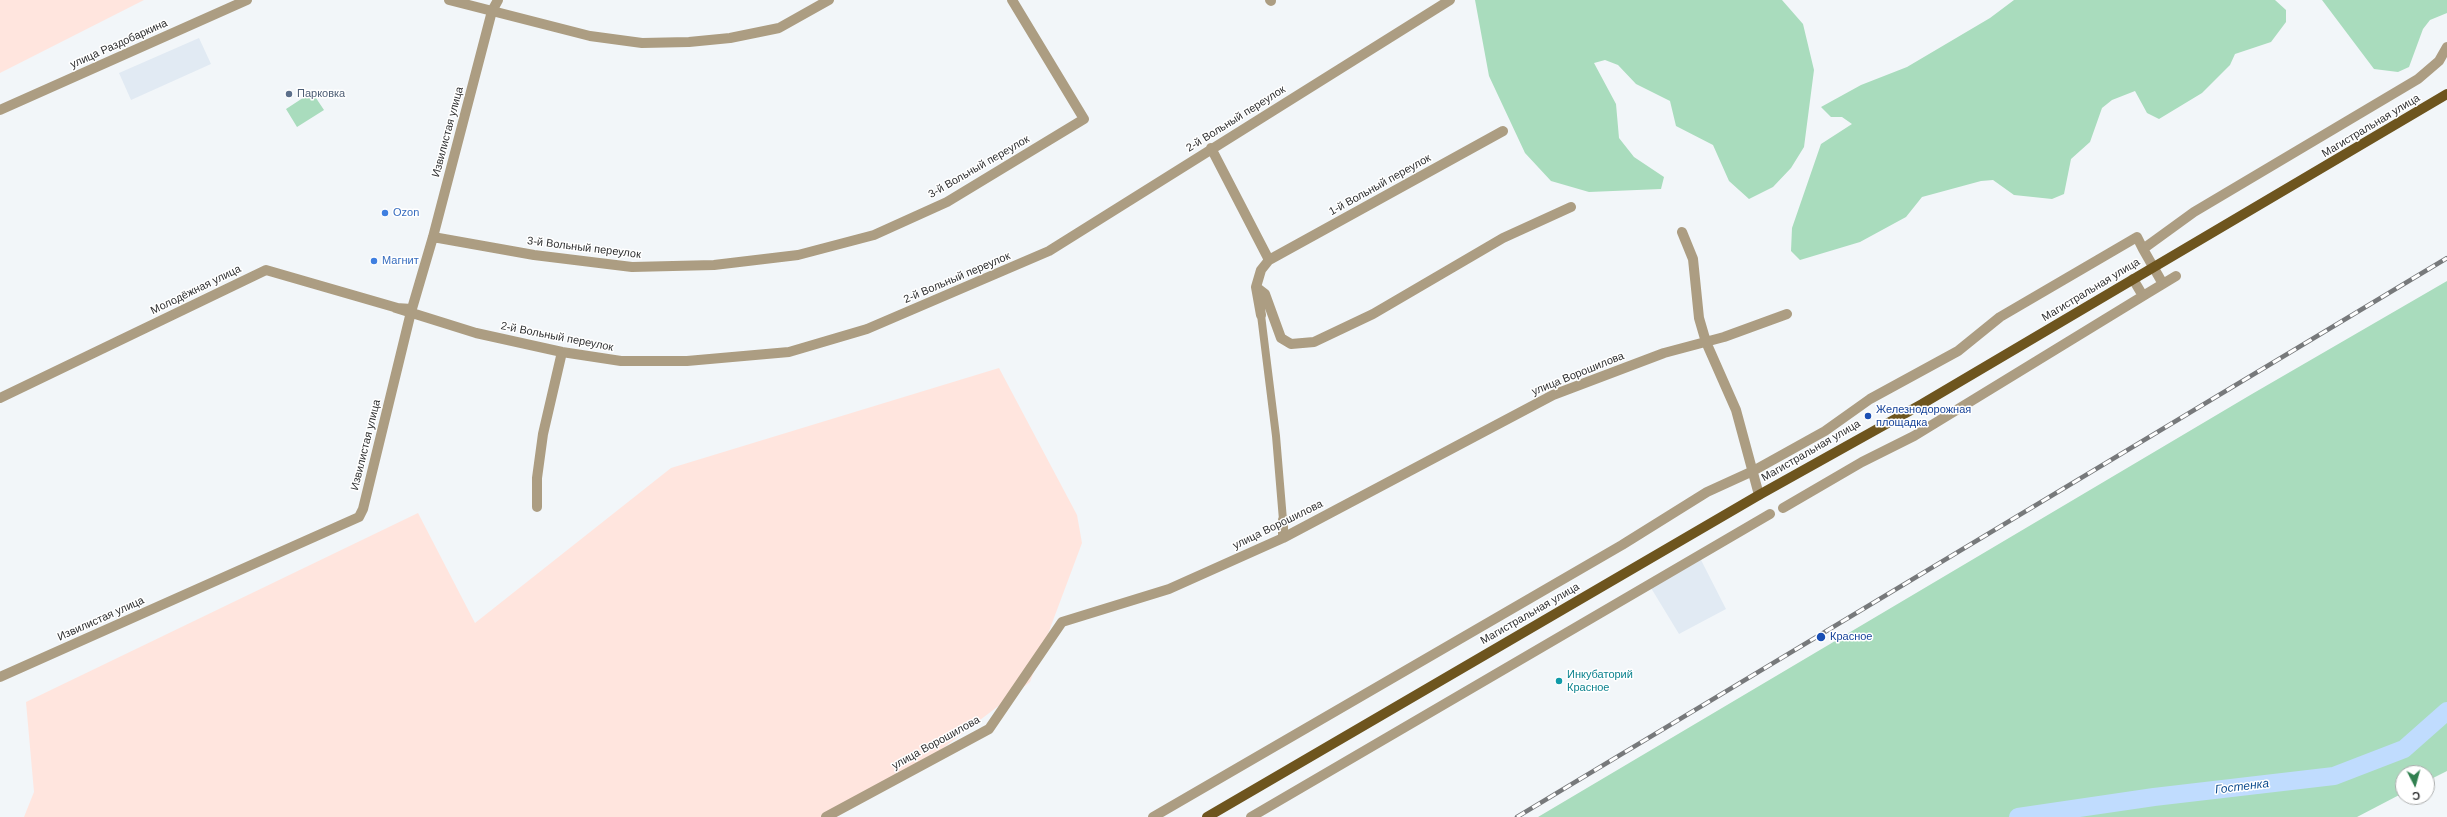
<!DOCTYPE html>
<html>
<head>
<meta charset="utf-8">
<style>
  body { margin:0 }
  #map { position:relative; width:2447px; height:817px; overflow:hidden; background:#f2f6f9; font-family:Helvetica,sans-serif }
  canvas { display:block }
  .north { position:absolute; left:2395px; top:765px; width:40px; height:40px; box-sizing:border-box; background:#fff; border:1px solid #acadad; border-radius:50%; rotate:174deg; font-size:11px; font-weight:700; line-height:16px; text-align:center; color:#303132 }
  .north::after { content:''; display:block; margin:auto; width:14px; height:18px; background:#318050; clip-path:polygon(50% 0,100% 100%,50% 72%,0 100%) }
</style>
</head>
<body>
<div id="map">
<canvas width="2447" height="817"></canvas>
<div class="north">С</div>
</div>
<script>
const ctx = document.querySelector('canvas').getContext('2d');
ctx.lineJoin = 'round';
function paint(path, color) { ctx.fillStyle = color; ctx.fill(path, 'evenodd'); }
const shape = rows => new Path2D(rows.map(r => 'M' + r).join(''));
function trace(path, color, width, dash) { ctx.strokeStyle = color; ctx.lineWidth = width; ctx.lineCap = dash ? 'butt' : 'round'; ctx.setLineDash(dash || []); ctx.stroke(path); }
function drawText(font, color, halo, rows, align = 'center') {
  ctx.font = font + ' Helvetica,sans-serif'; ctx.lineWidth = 3; ctx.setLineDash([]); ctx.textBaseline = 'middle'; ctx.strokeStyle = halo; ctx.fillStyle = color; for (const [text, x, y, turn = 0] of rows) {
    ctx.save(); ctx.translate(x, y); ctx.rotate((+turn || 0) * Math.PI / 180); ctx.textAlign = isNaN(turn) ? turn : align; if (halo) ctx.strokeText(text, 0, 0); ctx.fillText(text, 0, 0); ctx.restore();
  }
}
paint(shape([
  [199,38,211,64,131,100,119,73],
  [1701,560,1726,609,1679,634,1651,588]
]), '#e1eaf3');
paint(shape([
  [0,0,144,0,0,73],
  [999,368,1077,515,1082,543,1030,682,926,761,824,817,24,817,34,792,26,702,418,513,475,623,671,468]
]), '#ffe5de');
paint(shape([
  [1475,0,1782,0,1803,24,1814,70,1804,147,1791,168,1773,187,1749,199,1729,181,1713,145,1676,126,1670,101,1636,84,1618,65,1605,60,1594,63,1616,104,1619,138,1634,157,1664,177,1661,189,1589,192,1551,181,1525,153,1489,76],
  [2014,0,2275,0,2286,10,2286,22,2271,42,2235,54,2230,65,2202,93,2159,119,2147,113,2135,91,2112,100,2102,108,2090,142,2071,159,2064,194,2052,199,2014,195,1993,180,1981,181,1922,197,1906,217,1860,242,1800,260,1791,251,1792,228,1821,144,1852,124,1842,117,1831,117,1821,107,1861,85,1907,67,1990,18],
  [2322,0,2447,0,2447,13,2430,20,2423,29,2409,67,2398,72,2374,69],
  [312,92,324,110,297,127,286,109],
  [2447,281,2447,771,2427,781,2427,773,2403,773,2403,793,2357,817,1538,817,2252,394]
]), '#a9dcbd');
trace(shape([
  [2018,817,2154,797,2334,776,2404,749,2447,711]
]), '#c0dcfe', 18);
trace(shape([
  [1261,315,1276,436,1283,520]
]), '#ac9d82', 8);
trace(shape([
  [1270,0,1271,1],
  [1211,148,1269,260,1261,270,1256,287,1261,315],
  [1682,232,1693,259,1699,318,1706,342,1736,410,1759,495],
  [433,237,534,255,632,267,714,265,798,255,874,235,947,202,1084,119,1012,0],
  [2143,249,2163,284],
  [1269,260,1503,131],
  [1256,287,1265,294,1281,338,1291,344,1314,342,1373,314,1503,238,1571,207],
  [2143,296,2176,276],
  [411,312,412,309,396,308,476,333,562,352,621,361,687,361,789,352,867,329,1049,251,1450,0],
  [0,398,266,270,401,309],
  [537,507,537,478,543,434,562,352],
  [1783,508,1862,462,1914,436,2143,296,2133,279],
  [1283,538,1283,520],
  [0,677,359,517,363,509,411,312,433,237,492,11,498,0],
  [826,817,989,729,1062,622,1169,589,1283,538,1553,395,1664,353,1724,337,1787,314],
  [1153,817,1622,545,1707,492,1753,471,1825,431,1870,399,1958,351,2000,317,2137,237,2143,249,2194,212,2418,79,2439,61,2447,47],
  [1251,817,1770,514]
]), '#ac9d82', 10);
trace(shape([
  [449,0,590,36,642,43,689,42,730,38,779,28,829,0],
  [0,110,247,0]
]), '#ac9d82', 10);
trace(shape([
  [1207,817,1759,495,1922,404,2447,94]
]), '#6e551e', 10);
const rail = shape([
  [1517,817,2447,258]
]);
trace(rail, '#77797b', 4.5);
trace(rail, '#fff', 3, [9]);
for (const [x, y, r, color] of [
  [289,94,4,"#5c6f8a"],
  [385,213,4,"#3f7fe0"],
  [374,261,4,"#3f7fe0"],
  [1868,416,4,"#1a4fb4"],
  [1821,637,5,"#1a4fb4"],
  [1559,681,4,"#0f9aa8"]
]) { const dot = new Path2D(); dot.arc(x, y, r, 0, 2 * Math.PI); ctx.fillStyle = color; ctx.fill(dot); trace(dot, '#fff', 1.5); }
drawText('11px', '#303132', '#fff', [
  ["улица Раздобаркина",119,44,-24],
  ["2-й Вольный переулок",1236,119,-32],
  ["Магистральная улица",2371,126,-31],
  ["Извилистая улица",448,132,-75],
  ["3-й Вольный переулок",979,167,-30],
  ["1-й Вольный переулок",1380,185,-29],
  ["3-й Вольный переулок",584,248,7],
  ["2-й Вольный переулок",957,278,-23],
  ["Молодёжная улица",196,290,-26],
  ["Магистральная улица",2091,290,-31],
  ["2-й Вольный переулок",557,337,11],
  ["улица Ворошилова",1578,374,-22],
  ["Извилистая улица",366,445,-76],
  ["Магистральная улица",1811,451,-30],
  ["улица Ворошилова",1278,525,-26],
  ["Магистральная улица",1530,614,-30],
  ["Извилистая улица",101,619,-24],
  ["улица Ворошилова",936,743,-29]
]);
drawText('11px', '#4e5e75', '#fff', [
  ["Парковка",297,94]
], 'left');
drawText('11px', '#366cbe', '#fff', [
  ["Ozon",393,213],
  ["Магнит",382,261]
], 'left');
drawText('11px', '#164399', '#fff', [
  ["Железнодорожная",1876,410],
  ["площадка",1876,423],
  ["Красное",1830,637]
], 'left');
drawText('11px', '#0d838f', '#fff', [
  ["Инкубаторий",1567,675],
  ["Красное",1567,688]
], 'left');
drawText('italic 12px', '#0f4d8e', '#fff', [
  ["Гостенка",2242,787,-7]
]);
</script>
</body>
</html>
